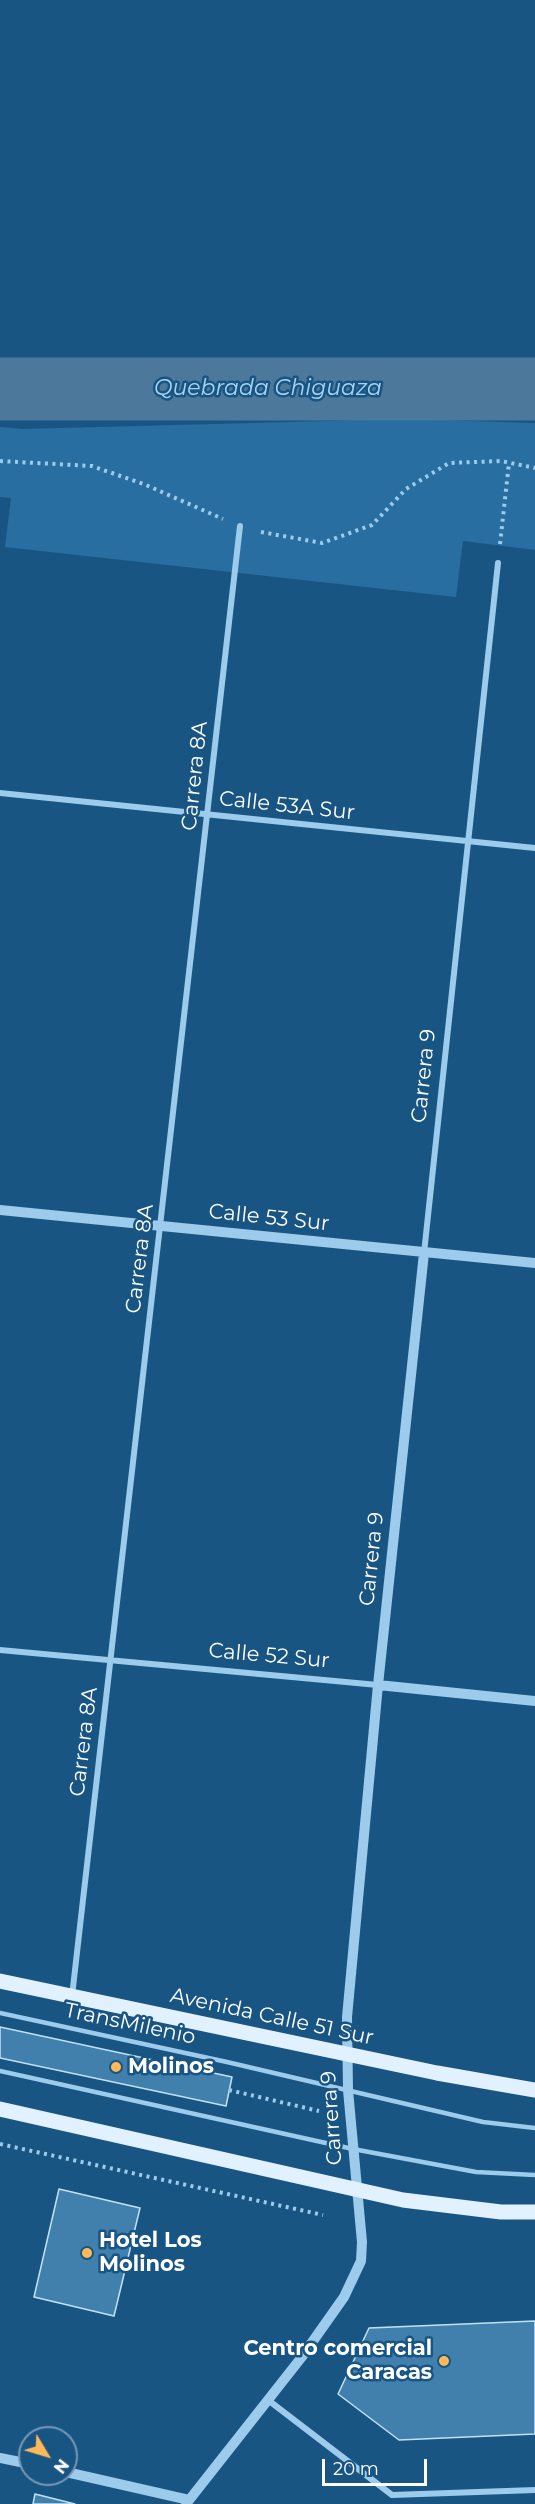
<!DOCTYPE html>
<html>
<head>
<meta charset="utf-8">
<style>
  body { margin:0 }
  #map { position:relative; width:535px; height:2504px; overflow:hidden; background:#195583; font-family:Montserrat,sans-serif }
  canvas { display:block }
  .north { position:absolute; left:18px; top:2426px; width:60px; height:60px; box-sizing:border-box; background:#195583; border:2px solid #7599b5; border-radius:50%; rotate:128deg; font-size:16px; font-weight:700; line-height:24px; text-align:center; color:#fff }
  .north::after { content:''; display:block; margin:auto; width:21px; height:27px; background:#ffb958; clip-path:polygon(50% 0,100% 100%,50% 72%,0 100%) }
  .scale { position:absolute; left:322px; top:2459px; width:105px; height:27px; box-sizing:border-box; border:3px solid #fff; border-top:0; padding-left:8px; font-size:18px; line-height:21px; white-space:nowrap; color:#fff; -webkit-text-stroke:4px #195583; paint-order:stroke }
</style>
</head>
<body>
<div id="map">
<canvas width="535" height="2504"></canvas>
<div class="north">N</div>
<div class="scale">20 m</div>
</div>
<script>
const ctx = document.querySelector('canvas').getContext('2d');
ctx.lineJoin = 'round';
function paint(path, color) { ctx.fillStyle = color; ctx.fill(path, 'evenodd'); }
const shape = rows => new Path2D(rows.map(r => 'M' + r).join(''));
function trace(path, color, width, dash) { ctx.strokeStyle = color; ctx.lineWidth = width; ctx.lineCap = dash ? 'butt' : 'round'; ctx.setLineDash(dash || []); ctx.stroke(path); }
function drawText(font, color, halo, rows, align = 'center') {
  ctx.font = font + ' Montserrat,sans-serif'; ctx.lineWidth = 5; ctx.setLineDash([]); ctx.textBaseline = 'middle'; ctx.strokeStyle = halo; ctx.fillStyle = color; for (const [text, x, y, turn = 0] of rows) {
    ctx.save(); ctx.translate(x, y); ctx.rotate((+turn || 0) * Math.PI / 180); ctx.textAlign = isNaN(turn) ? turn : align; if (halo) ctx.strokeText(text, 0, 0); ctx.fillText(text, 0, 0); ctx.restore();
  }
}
paint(shape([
  [404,419,535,423,535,550,463,541,456,597,5,547,11,498,0,497,0,427,22,429]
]), '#286ea0');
trace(shape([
  [0,389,535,389]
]), '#4c799b', 63);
const building = shape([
  [0,2027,232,2077,226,2106,0,2058,0,2027],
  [59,2189,140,2208,114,2316,34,2297,59,2189],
  [535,2321,535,2434,399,2440,338,2394,369,2328,535,2321],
  [35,2494,75,2504,33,2504,35,2494]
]);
paint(building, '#417fad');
trace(building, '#c2e2f9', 1.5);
trace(shape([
  [0,461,92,466,146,485,223,519],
  [261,532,322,543,372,525,406,489,449,463,501,461,535,468],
  [500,544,509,463],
  [229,2090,319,2111],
  [0,2144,323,2215]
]), '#9dcbec', 4, [3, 4.5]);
trace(shape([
  [0,2013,227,2062,483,2122,535,2128],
  [0,2071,353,2149,476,2172,535,2175]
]), '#9dcbec', 4.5);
trace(shape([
  [0,793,535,848],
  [424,1253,498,563],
  [0,1650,378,1685],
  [72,1996,240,526],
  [268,2400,392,2495,535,2490]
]), '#9dcbec', 6);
trace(shape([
  [0,1210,535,1263],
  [378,1685,535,1701],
  [0,2458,30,2464],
  [66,2472,189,2500],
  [186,2504,301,2358,344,2297,361,2261,362,2242,348,2090,347,2017,378,1685,424,1253]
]), '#9dcbec', 10);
trace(shape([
  [0,1981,437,2073,535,2090],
  [0,2109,403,2200,501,2212,535,2212]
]), '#e2f1ff', 15);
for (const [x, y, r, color] of [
  [116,2067,6,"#ffb958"],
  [87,2253,6,"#ffb958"],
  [444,2361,6,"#ffb958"]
]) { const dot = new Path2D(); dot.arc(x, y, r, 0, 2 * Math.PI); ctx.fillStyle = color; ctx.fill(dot); trace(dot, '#195583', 2); }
drawText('21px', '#fff', '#195583', [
  ["Carrera 8A",195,776,-84],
  ["Calle 53A Sur",287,806,6],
  ["Carrera 9",424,1076,-84],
  ["Calle 53 Sur",269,1218,6],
  ["Carrera 8A",140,1259,-83],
  ["Carrera 9",372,1559,-84],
  ["Calle 52 Sur",269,1656,5],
  ["Carrera 8A",84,1742,-83],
  ["Avenida Calle 51 Sur",272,2017,12],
  ["TransMilenio",130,2024,12],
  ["Carrera 9",332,2118,-94]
]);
drawText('bold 21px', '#fff', '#195583', [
  ["Molinos",128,2067],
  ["Hotel Los",99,2241],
  ["Molinos",99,2265],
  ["Centro comercial",432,2349,"right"],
  ["Caracas",432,2373,"right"]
], 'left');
drawText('italic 22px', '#a9d5f3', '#195583', [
  ["Quebrada Chiguaza",268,389]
]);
</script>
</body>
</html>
